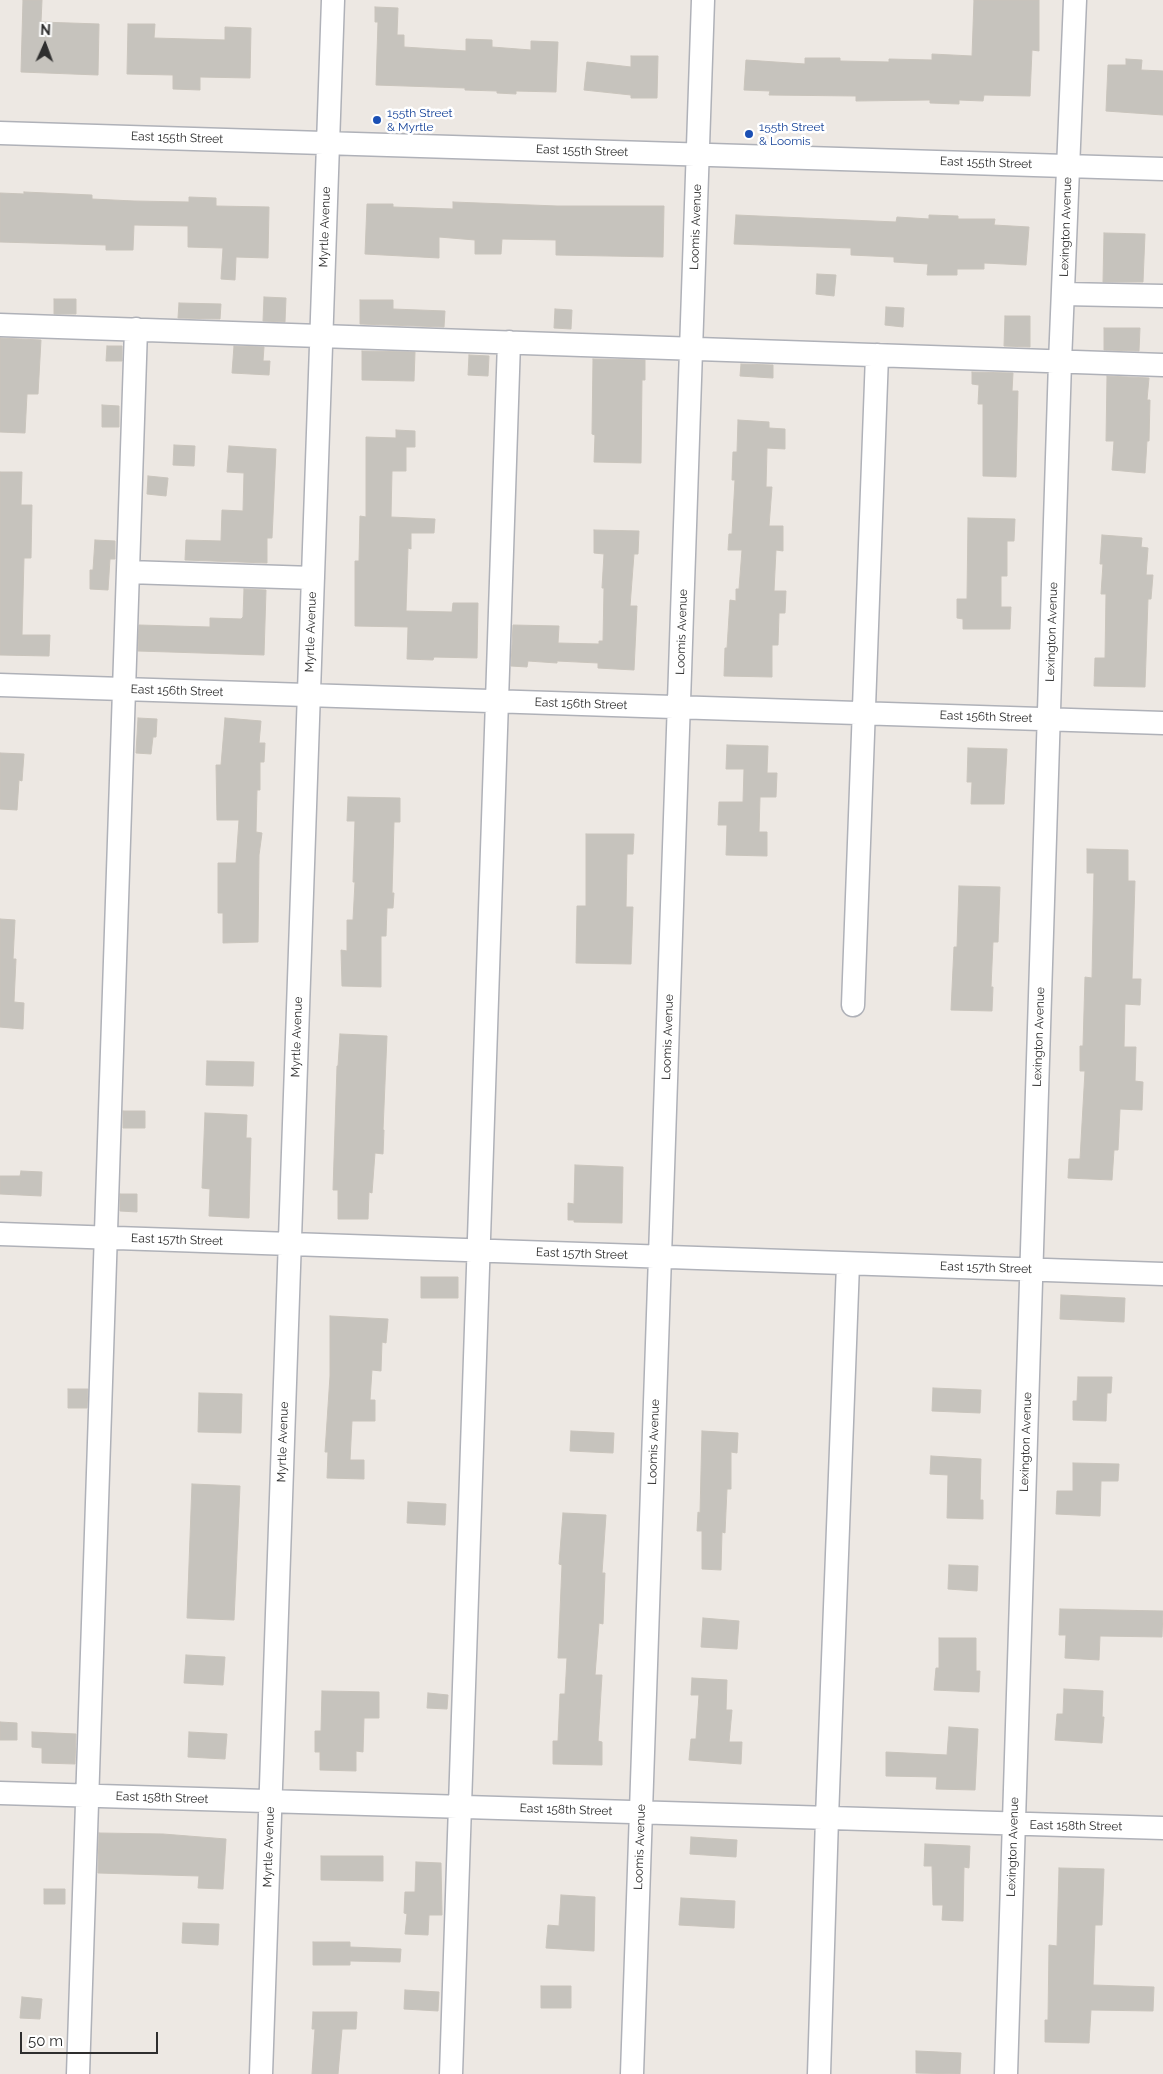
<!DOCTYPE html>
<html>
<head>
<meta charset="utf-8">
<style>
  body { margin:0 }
  #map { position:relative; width:1163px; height:2074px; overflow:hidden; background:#ede8e3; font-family:Raleway,sans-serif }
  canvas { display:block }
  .north { position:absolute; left:20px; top:20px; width:50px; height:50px; -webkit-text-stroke:4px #fff; paint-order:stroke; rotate:2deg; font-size:14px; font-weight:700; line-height:20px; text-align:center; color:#2e2e2e }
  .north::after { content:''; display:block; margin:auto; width:18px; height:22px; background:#2e2e2e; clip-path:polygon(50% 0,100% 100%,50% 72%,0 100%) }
  .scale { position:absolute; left:20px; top:2032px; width:138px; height:22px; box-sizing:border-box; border:2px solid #2e2e2e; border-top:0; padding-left:6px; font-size:15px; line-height:18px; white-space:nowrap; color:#2e2e2e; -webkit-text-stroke:4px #fff; paint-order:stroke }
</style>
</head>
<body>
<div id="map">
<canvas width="1163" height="2074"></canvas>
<div class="north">N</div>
<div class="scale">50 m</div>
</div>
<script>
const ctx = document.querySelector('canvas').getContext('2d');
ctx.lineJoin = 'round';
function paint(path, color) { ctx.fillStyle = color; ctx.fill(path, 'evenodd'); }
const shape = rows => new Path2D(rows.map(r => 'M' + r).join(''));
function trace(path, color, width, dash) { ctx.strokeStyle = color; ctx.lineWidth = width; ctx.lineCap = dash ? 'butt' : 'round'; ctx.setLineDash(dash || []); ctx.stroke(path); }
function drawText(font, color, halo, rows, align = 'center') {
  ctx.font = font + ' Raleway,sans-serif'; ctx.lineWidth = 5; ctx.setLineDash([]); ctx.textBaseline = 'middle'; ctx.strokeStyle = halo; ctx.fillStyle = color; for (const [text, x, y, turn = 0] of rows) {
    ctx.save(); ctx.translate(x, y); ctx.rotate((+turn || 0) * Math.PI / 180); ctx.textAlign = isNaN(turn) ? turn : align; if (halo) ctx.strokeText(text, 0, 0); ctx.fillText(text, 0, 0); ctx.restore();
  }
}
const building = shape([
  [23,0,42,0,41,22,99,24,98,75,21,72,23,0],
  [974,0,1039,0,1039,51,1032,50,1030,96,984,95,983,101,959,100,959,104,930,103,930,100,856,101,856,96,769,95,770,91,744,90,746,60,805,64,805,58,840,58,840,61,889,62,889,59,932,60,932,54,972,56,974,0],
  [375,7,398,8,397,35,404,35,404,47,466,51,466,39,492,40,492,47,531,50,531,41,558,42,556,92,516,91,516,94,497,93,497,91,465,90,465,88,376,85,378,22,375,22,375,7],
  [128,24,155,24,154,38,225,40,225,27,251,28,250,78,200,77,200,90,173,89,173,75,127,74,128,24],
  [631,56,658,56,657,98,631,98,631,95,584,90,587,62,631,67,631,56],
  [1126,59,1142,60,1141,70,1163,71,1163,115,1106,111,1108,65,1126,65,1126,59],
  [24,192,92,195,92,199,134,201,189,202,189,197,216,198,216,206,269,207,268,258,236,257,235,280,221,279,223,248,188,247,188,226,134,225,133,250,106,250,106,245,0,242,0,193,24,194,24,192],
  [453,202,557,206,664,206,663,257,556,255,556,240,502,239,501,254,475,254,475,240,439,237,439,258,365,254,367,204,393,204,393,207,453,209,453,202],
  [736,215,896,222,897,217,929,219,929,215,958,216,958,219,995,219,994,225,1029,227,1026,265,984,263,984,269,957,269,957,275,927,275,928,264,894,262,894,257,851,255,851,248,734,244,736,215],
  [1104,233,1145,234,1143,282,1103,282,1104,233],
  [817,274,836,275,834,296,816,294,817,274],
  [264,297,286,298,285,322,263,321,264,297],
  [54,299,76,299,76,314,54,314,54,299],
  [360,300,393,300,393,309,445,311,444,327,360,324,360,300],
  [179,303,221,304,220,319,178,318,179,303],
  [886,307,904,308,903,327,885,325,886,307],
  [555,309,572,310,571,329,554,328,555,309],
  [1005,316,1030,316,1030,347,1004,346,1005,316],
  [1104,328,1140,328,1139,351,1104,350,1104,328],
  [0,338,41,340,38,394,27,394,25,433,0,432,0,338],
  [107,346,122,346,122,361,106,361,107,346],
  [234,346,264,347,263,361,270,361,269,375,232,373,234,346],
  [362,351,415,352,414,381,362,380,362,351],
  [469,355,489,356,488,376,468,375,469,355],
  [593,359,645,360,645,380,642,380,641,463,594,462,595,435,592,434,593,359],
  [741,364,773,365,773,378,740,376,741,364],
  [972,372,1013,373,1012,391,1018,391,1016,477,983,476,983,404,978,404,979,385,972,384,972,372],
  [1107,376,1149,378,1147,400,1150,400,1149,441,1147,441,1145,473,1112,470,1114,441,1106,441,1107,376],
  [102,405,119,406,119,427,102,427,102,405],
  [738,420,769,422,769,428,785,429,785,449,767,448,766,487,772,487,769,526,783,526,783,551,776,550,774,591,786,591,785,613,779,613,778,645,772,645,772,677,724,676,725,648,727,648,730,600,736,601,736,589,739,589,742,550,728,550,729,534,732,534,735,480,732,480,733,452,737,452,738,420],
  [396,430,415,431,415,447,406,447,406,471,392,471,391,517,435,519,434,533,411,533,411,549,408,548,406,611,452,612,453,603,478,603,477,658,434,657,433,660,407,659,408,627,355,626,355,561,359,561,360,516,366,517,366,437,396,438,396,430],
  [174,445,195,446,194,466,173,465,174,445],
  [229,446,276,449,272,538,267,538,267,563,185,560,186,540,221,541,222,510,243,511,244,473,227,472,229,446],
  [0,472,22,472,21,505,32,505,31,558,24,558,22,635,50,635,49,656,0,655,0,472],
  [148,476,168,478,166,496,147,494,148,476],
  [968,518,1015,519,1014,541,1007,541,1007,576,1001,576,1001,607,1011,607,1010,629,963,629,963,619,957,618,957,599,967,599,968,518],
  [594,530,639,531,638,554,634,554,630,606,637,606,634,670,598,668,598,663,557,661,557,663,528,661,527,667,511,666,513,625,559,626,558,643,599,644,599,641,603,641,604,588,602,588,604,554,594,553,594,530],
  [1102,535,1142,538,1141,547,1148,548,1146,575,1153,575,1151,599,1148,599,1145,687,1094,686,1095,658,1105,658,1106,594,1101,594,1103,564,1100,564,1102,535],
  [95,540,115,541,115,559,110,559,108,590,90,589,90,570,93,570,95,540],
  [244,589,266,590,264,655,138,651,139,625,210,627,210,618,241,619,243,617,244,589],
  [138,718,157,719,156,737,153,737,151,754,136,753,138,718],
  [225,718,261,721,259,743,265,743,264,762,260,762,260,790,257,790,256,832,262,833,259,855,258,942,223,943,223,913,218,913,218,863,236,863,239,820,217,820,216,765,221,765,225,718],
  [727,745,768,746,767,773,777,773,776,797,760,797,759,832,767,832,767,856,726,855,727,825,718,825,719,802,743,802,744,769,726,769,727,745],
  [968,748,1007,749,1004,804,971,804,972,782,967,782,968,748],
  [0,753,24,754,22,781,19,780,17,810,0,809,0,753],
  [348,797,400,798,400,822,394,822,392,893,394,893,393,908,387,908,386,936,381,936,381,987,342,986,341,950,347,951,347,920,353,920,355,882,353,882,355,821,347,821,348,797],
  [586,834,634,834,633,854,627,854,626,907,633,907,631,964,576,963,577,906,586,906,586,834],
  [1087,849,1128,850,1128,881,1135,881,1132,979,1141,979,1140,1005,1125,1004,1124,1047,1136,1047,1135,1081,1143,1082,1142,1110,1120,1109,1118,1150,1114,1150,1112,1180,1068,1178,1069,1159,1080,1159,1085,1071,1080,1071,1080,1046,1083,1046,1085,977,1092,978,1094,873,1087,873,1087,849],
  [959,886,1000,887,998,942,993,942,991,987,993,987,992,1011,951,1010,954,947,957,947,959,886],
  [0,919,15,920,13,959,16,959,14,1002,24,1003,23,1029,0,1027,0,919],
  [340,1034,387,1036,383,1130,384,1130,383,1154,375,1153,372,1193,369,1192,368,1219,338,1219,338,1190,333,1190,337,1066,338,1066,340,1034],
  [207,1061,254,1062,253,1086,206,1085,207,1061],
  [123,1111,145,1111,145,1128,123,1128,123,1111],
  [205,1113,247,1115,246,1138,251,1138,249,1218,209,1216,210,1189,202,1188,205,1113],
  [575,1165,623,1167,622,1223,574,1222,574,1220,568,1220,568,1203,574,1204,575,1165],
  [21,1171,42,1172,41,1196,0,1194,0,1176,20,1176,21,1171],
  [120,1194,137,1194,137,1212,120,1211,120,1194],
  [421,1277,458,1277,458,1298,421,1298,421,1277],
  [1061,1295,1125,1298,1124,1322,1060,1319,1061,1295],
  [330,1316,388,1319,386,1343,382,1342,381,1371,372,1370,370,1400,375,1400,375,1421,352,1421,350,1460,364,1460,364,1479,327,1478,328,1452,325,1452,330,1376,330,1316],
  [1078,1377,1112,1377,1111,1393,1107,1393,1106,1421,1073,1420,1073,1401,1077,1401,1078,1377],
  [933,1388,981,1390,980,1413,932,1411,933,1388],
  [68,1389,88,1389,87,1408,68,1408,68,1389],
  [199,1393,242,1394,241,1433,198,1432,199,1393],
  [571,1431,614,1433,613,1453,570,1451,571,1431],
  [702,1431,738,1433,737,1453,731,1452,731,1489,727,1489,725,1533,722,1532,721,1570,702,1569,702,1531,697,1531,698,1512,700,1513,702,1431],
  [931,1456,981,1459,980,1500,983,1500,983,1519,947,1518,948,1475,930,1474,931,1456],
  [1073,1463,1119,1464,1118,1481,1101,1481,1100,1516,1056,1514,1057,1491,1073,1491,1073,1463],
  [192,1484,240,1486,234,1620,187,1618,192,1484],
  [408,1502,446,1504,445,1525,407,1523,408,1502],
  [563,1513,606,1515,602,1573,605,1573,603,1624,599,1623,595,1675,602,1675,598,1741,602,1742,602,1765,553,1764,553,1741,558,1741,560,1694,565,1694,567,1658,558,1658,562,1565,559,1564,563,1513],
  [949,1565,978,1566,977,1591,948,1589,949,1565],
  [1060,1609,1163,1611,1162,1637,1100,1636,1099,1660,1065,1658,1066,1635,1059,1635,1060,1609],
  [703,1618,739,1621,737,1649,701,1647,703,1618],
  [939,1638,976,1638,976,1671,980,1671,979,1692,934,1690,936,1668,939,1668,939,1638],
  [186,1655,225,1657,223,1685,184,1683,186,1655],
  [692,1678,727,1680,726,1710,732,1710,729,1742,742,1742,741,1764,689,1760,691,1739,696,1739,699,1695,691,1695,692,1678],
  [1064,1689,1103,1691,1102,1717,1104,1717,1102,1743,1055,1740,1057,1714,1063,1714,1064,1689],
  [322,1691,379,1692,379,1718,364,1718,363,1752,356,1751,356,1771,320,1770,320,1752,315,1752,315,1731,321,1731,322,1691],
  [428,1693,448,1695,447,1709,427,1708,428,1693],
  [0,1722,17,1723,17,1740,0,1740,0,1722],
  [949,1727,978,1729,975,1790,936,1789,937,1777,886,1776,886,1752,947,1755,949,1727],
  [32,1732,76,1734,75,1764,42,1763,42,1748,32,1747,32,1732],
  [189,1732,227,1734,225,1759,188,1757,189,1732],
  [99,1833,163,1834,226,1839,223,1889,198,1888,199,1876,98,1873,99,1833],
  [691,1837,737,1840,736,1857,690,1854,691,1837],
  [925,1844,970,1846,969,1868,964,1867,963,1921,942,1920,943,1905,933,1905,932,1866,924,1866,925,1844],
  [321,1856,383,1856,383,1881,321,1880,321,1856],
  [416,1862,441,1863,442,1915,429,1915,428,1935,405,1934,407,1914,404,1913,405,1892,415,1892,416,1862],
  [1059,1868,1104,1869,1102,1925,1095,1925,1093,1985,1154,1987,1153,2011,1091,2010,1089,2043,1045,2042,1045,2020,1048,2020,1049,1945,1057,1946,1059,1868],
  [44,1889,65,1889,65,1904,44,1904,44,1889],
  [561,1895,595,1897,594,1951,546,1948,548,1925,559,1926,561,1895],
  [681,1898,735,1901,734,1928,679,1925,681,1898],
  [183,1923,219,1924,218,1945,182,1943,183,1923],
  [313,1942,350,1942,350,1947,401,1949,400,1962,350,1961,350,1965,313,1965,313,1942],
  [541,1986,571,1986,571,2008,541,2008,541,1986],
  [405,1990,439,1992,438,2011,404,2009,405,1990],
  [22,1997,42,1999,40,2019,20,2018,22,1997],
  [313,2012,357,2012,356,2029,342,2029,338,2074,312,2074,315,2029,312,2029,313,2012],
  [916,2051,961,2053,960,2074,916,2073,916,2051]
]);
paint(building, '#c6c3bd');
trace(building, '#c9c4bc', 1);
const minor = shape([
  [0,133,1163,169],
  [1063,294,1163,296],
  [0,325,1163,365],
  [128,572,313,578],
  [0,685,1163,723],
  [853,1005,877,355],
  [0,1234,1163,1274],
  [0,1793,1163,1828],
  [78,2074,136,329],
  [261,2074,333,0],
  [451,2074,509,342],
  [632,2074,703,0],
  [819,2074,827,1818,848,1264],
  [1006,2074,1060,362,1075,0]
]);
trace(minor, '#afb1b8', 25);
trace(minor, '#fff', 22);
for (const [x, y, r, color] of [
  [377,120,5,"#1a4fb4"],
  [749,134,5,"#1a4fb4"]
]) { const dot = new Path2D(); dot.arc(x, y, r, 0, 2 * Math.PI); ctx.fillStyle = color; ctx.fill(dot); trace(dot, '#fff', 2); }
drawText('12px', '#164399', '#fff', [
  ["155th Street",387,113],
  ["& Myrtle",387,127],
  ["155th Street",759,127],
  ["& Loomis",759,141]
], 'left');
drawText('12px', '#2e2e2e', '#fff', [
  ["East 155th Street",177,138,2],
  ["East 155th Street",582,151,2],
  ["East 155th Street",986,163,2],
  ["Myrtle Avenue",325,227,-88],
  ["Loomis Avenue",696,227,-88],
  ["Lexington Avenue",1066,227,-88],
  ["Myrtle Avenue",311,632,-88],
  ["Loomis Avenue",682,632,-88],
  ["Lexington Avenue",1052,632,-88],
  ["East 156th Street",177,691,2],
  ["East 156th Street",581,704,2],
  ["East 156th Street",986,717,2],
  ["Myrtle Avenue",297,1037,-88],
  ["Loomis Avenue",668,1037,-88],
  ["Lexington Avenue",1039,1037,-88],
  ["East 157th Street",177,1240,2],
  ["East 157th Street",582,1254,2],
  ["East 157th Street",986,1268,2],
  ["Myrtle Avenue",283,1442,-88],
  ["Loomis Avenue",654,1442,-88],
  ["Lexington Avenue",1026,1442,-88],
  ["East 158th Street",162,1798,2],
  ["East 158th Street",566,1810,2],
  ["East 158th Street",1076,1826,1],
  ["Myrtle Avenue",269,1847,-88],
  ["Loomis Avenue",640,1847,-88],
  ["Lexington Avenue",1013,1847,-88]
]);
</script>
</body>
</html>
